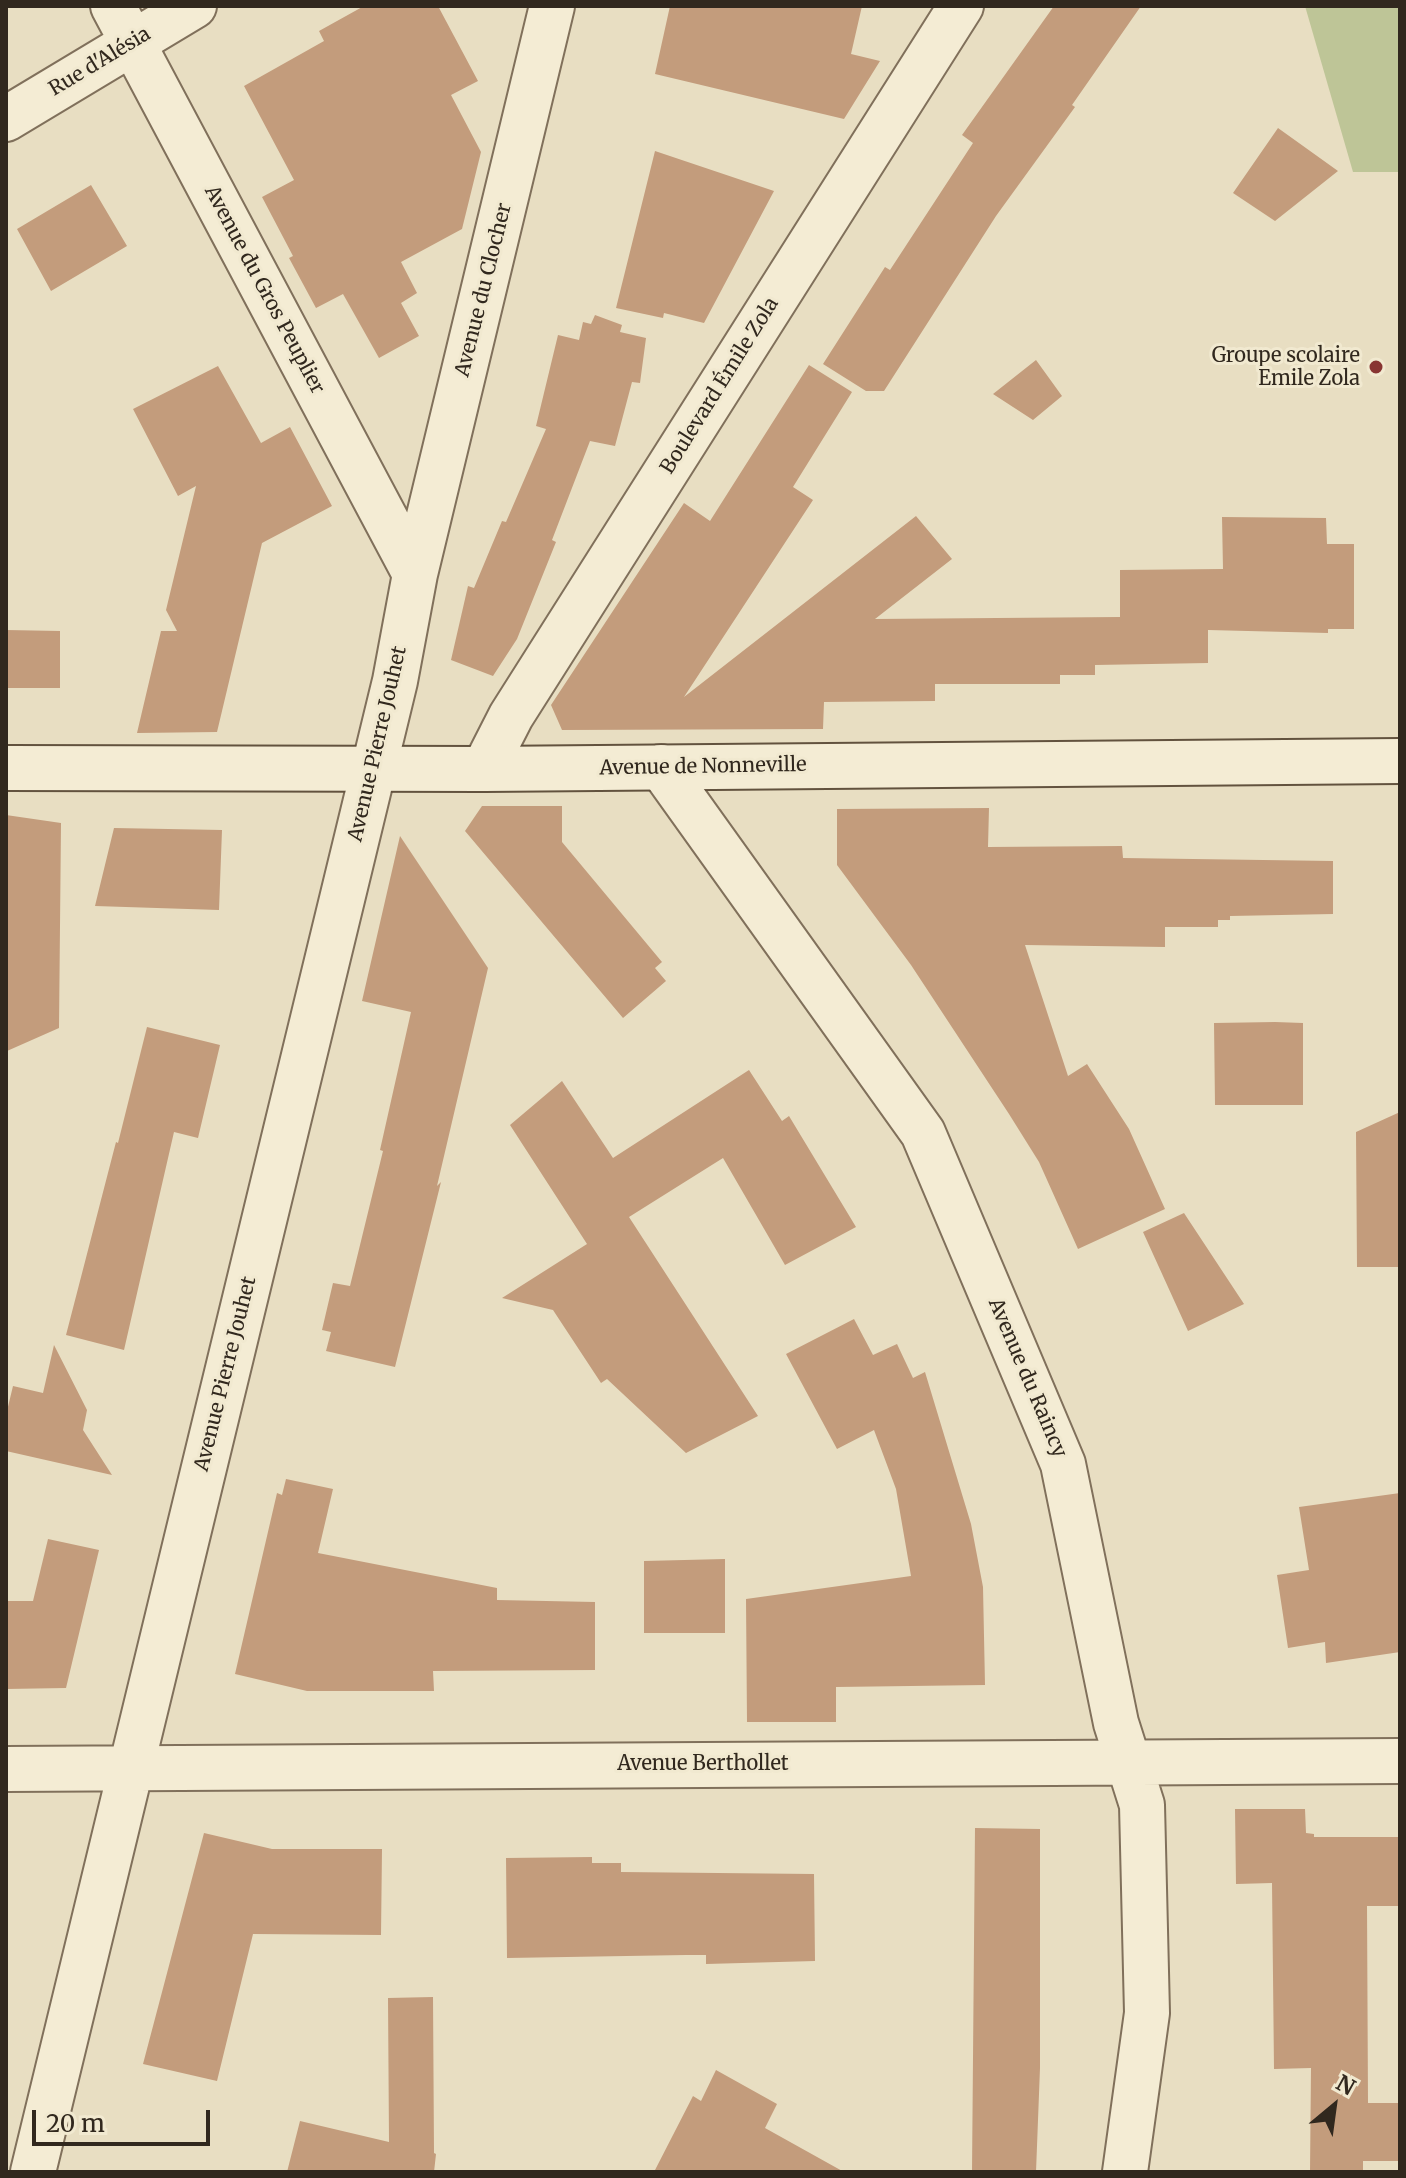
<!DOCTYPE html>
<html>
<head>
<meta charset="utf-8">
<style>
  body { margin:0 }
  #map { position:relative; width:1406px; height:2178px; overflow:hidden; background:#e8dec2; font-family:Merriweather,serif }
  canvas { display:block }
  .frame { position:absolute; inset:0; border:8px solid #31281e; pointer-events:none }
  .north { position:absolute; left:1294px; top:2066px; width:80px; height:80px; -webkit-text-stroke:6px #f1e9d0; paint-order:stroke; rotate:29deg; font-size:22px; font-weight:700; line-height:32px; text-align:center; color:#31281e }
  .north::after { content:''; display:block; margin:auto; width:28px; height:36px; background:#31281e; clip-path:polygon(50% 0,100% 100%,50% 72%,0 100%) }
  .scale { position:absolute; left:32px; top:2110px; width:178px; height:36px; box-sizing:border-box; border:4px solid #31281e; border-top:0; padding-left:10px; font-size:24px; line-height:28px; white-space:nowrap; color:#31281e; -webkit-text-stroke:6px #f1e9d0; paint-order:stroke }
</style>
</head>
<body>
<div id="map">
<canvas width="1406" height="2178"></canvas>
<div class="frame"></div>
<div class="north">N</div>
<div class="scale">20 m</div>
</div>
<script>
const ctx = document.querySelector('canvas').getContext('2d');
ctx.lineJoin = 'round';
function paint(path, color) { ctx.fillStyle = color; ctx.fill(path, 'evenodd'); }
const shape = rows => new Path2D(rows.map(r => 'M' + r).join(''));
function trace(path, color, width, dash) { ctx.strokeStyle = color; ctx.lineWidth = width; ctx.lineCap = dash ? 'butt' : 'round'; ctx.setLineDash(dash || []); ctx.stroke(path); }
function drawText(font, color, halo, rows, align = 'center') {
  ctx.font = font + ' Merriweather,serif'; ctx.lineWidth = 6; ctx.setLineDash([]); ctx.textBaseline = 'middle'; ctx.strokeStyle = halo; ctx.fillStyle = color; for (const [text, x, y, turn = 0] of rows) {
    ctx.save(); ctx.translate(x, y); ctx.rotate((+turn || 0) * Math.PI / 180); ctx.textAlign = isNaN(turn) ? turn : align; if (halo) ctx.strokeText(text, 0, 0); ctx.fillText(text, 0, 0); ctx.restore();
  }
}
paint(shape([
  [1305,6,1400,6,1400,172,1353,172]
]), '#bec597');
paint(shape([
  [364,6,438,6,478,81,451,95,481,152,462,229,401,262,417,293,401,303,419,336,379,358,343,294,316,308,289,258,293,256,262,197,294,180,244,86,324,41,319,31],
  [670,6,862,6,851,54,880,61,844,119,655,74],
  [1054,6,1141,6,1072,105,1075,107,996,216,884,391,866,391,823,364,885,267,890,270,973,143,962,135],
  [1278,128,1338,171,1275,221,1233,193],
  [655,151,774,191,704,323,664,313,663,318,616,308],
  [91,185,127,246,51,291,17,229],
  [595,315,622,325,620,332,646,338,640,383,632,382,615,446,590,441,552,540,556,542,517,639,493,676,451,660,468,586,474,588,502,521,506,522,546,429,536,426,558,335,579,340,583,322,591,324],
  [1036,360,1062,396,1033,420,993,394],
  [809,365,852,392,793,487,813,500,684,697,916,516,952,559,875,619,1120,617,1120,570,1223,569,1222,517,1326,518,1327,544,1354,544,1354,629,1328,629,1328,633,1208,630,1208,663,1095,665,1095,675,1060,675,1060,684,935,684,935,701,824,702,823,729,562,730,551,705,684,503,710,521],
  [218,366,261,443,290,427,332,506,262,543,217,732,137,733,161,631,177,631,166,610,196,486,178,496,133,409],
  [6,630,60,631,60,688,6,688],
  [482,806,562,806,562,842,662,962,655,968,666,981,623,1018,465,831],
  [989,808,988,847,1122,846,1123,858,1333,861,1333,914,1230,916,1230,920,1218,920,1218,927,1165,927,1165,947,1025,945,1068,1076,1087,1064,1129,1129,1165,1209,1078,1249,1039,1162,1009,1114,911,965,837,865,837,809],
  [6,815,61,823,59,1028,7,1051],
  [114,828,222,830,219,910,95,906],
  [400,836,488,968,437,1186,441,1182,395,1367,326,1351,331,1332,322,1330,333,1283,350,1286,383,1151,380,1150,411,1012,362,1001],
  [1275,1022,1303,1023,1303,1105,1215,1105,1214,1023],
  [147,1027,220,1045,198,1138,174,1132,124,1350,66,1335,116,1142,118,1143],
  [749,1070,782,1121,789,1116,856,1227,785,1265,723,1158,629,1217,758,1416,686,1453,607,1379,601,1383,553,1310,502,1298,587,1244,510,1125,562,1081,613,1158],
  [1400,1112,1400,1267,1357,1267,1356,1132],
  [1184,1213,1244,1304,1188,1331,1143,1232],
  [854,1319,873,1355,897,1344,913,1378,925,1372,971,1524,983,1587,985,1685,836,1687,836,1722,747,1722,746,1599,911,1576,896,1489,874,1430,837,1449,786,1354],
  [54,1345,87,1410,83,1430,112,1475,6,1451,6,1415,13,1386,43,1393],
  [286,1479,333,1489,318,1553,497,1588,497,1600,595,1602,595,1670,433,1671,434,1691,307,1691,235,1674,277,1493,282,1495],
  [1400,1493,1400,1652,1326,1663,1325,1642,1288,1648,1277,1575,1309,1570,1299,1507],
  [48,1539,99,1550,66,1688,6,1689,6,1601,33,1601],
  [725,1559,725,1633,644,1633,644,1561],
  [1235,1809,1305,1809,1306,1833,1314,1834,1314,1837,1400,1837,1400,1906,1367,1906,1368,2103,1400,2103,1400,2161,1363,2161,1363,2172,1310,2172,1311,2068,1274,2069,1272,1883,1236,1884],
  [975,1828,1040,1829,1040,2068,1036,2172,972,2172],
  [204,1833,272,1849,382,1849,381,1935,253,1934,217,2081,143,2064],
  [592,1857,592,1863,621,1863,621,1872,814,1874,815,1961,706,1964,706,1955,686,1955,507,1958,506,1858],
  [433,1997,434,2153,436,2154,434,2172,287,2172,300,2121,389,2142,388,1998],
  [716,2070,777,2104,765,2128,844,2172,654,2172,693,2096,701,2101]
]), '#c39c7c');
const street = shape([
  [113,6,415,574],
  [6,119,194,6],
  [661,767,923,1133,1063,1464,1116,1723,1142,1805,1147,2013,1125,2172],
  [484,769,511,716,961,6],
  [6,1769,1400,1761],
  [33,2172,395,681,415,574,552,6]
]);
const secondary = shape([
  [6,768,484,769,1400,761]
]);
trace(street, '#80705b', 48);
trace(secondary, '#62523e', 48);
trace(street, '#f4ecd4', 44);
trace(secondary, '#f4ecd4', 44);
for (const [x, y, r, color] of [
  [1376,367,8,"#883532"]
]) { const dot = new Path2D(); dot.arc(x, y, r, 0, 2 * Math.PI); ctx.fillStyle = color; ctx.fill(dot); trace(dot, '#f1e9d0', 3); }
drawText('20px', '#31281e', '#f1e9d0', [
  ["Rue d'Alésia",100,62,-31],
  ["Avenue du Gros Peuplier",264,290,62],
  ["Avenue du Clocher",484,290,-76],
  ["Boulevard Émile Zola",720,386,-58],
  ["Avenue Pierre Jouhet",378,744,-77],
  ["Avenue de Nonneville",703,767,-1],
  ["Avenue Pierre Jouhet",226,1374,-76],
  ["Avenue du Raincy",1027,1378,67],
  ["Avenue Berthollet",703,1764]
]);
drawText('20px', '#31281e', '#f1e9d0', [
  ["Groupe scolaire",1360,356],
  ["Emile Zola",1360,379]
], 'right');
</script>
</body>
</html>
